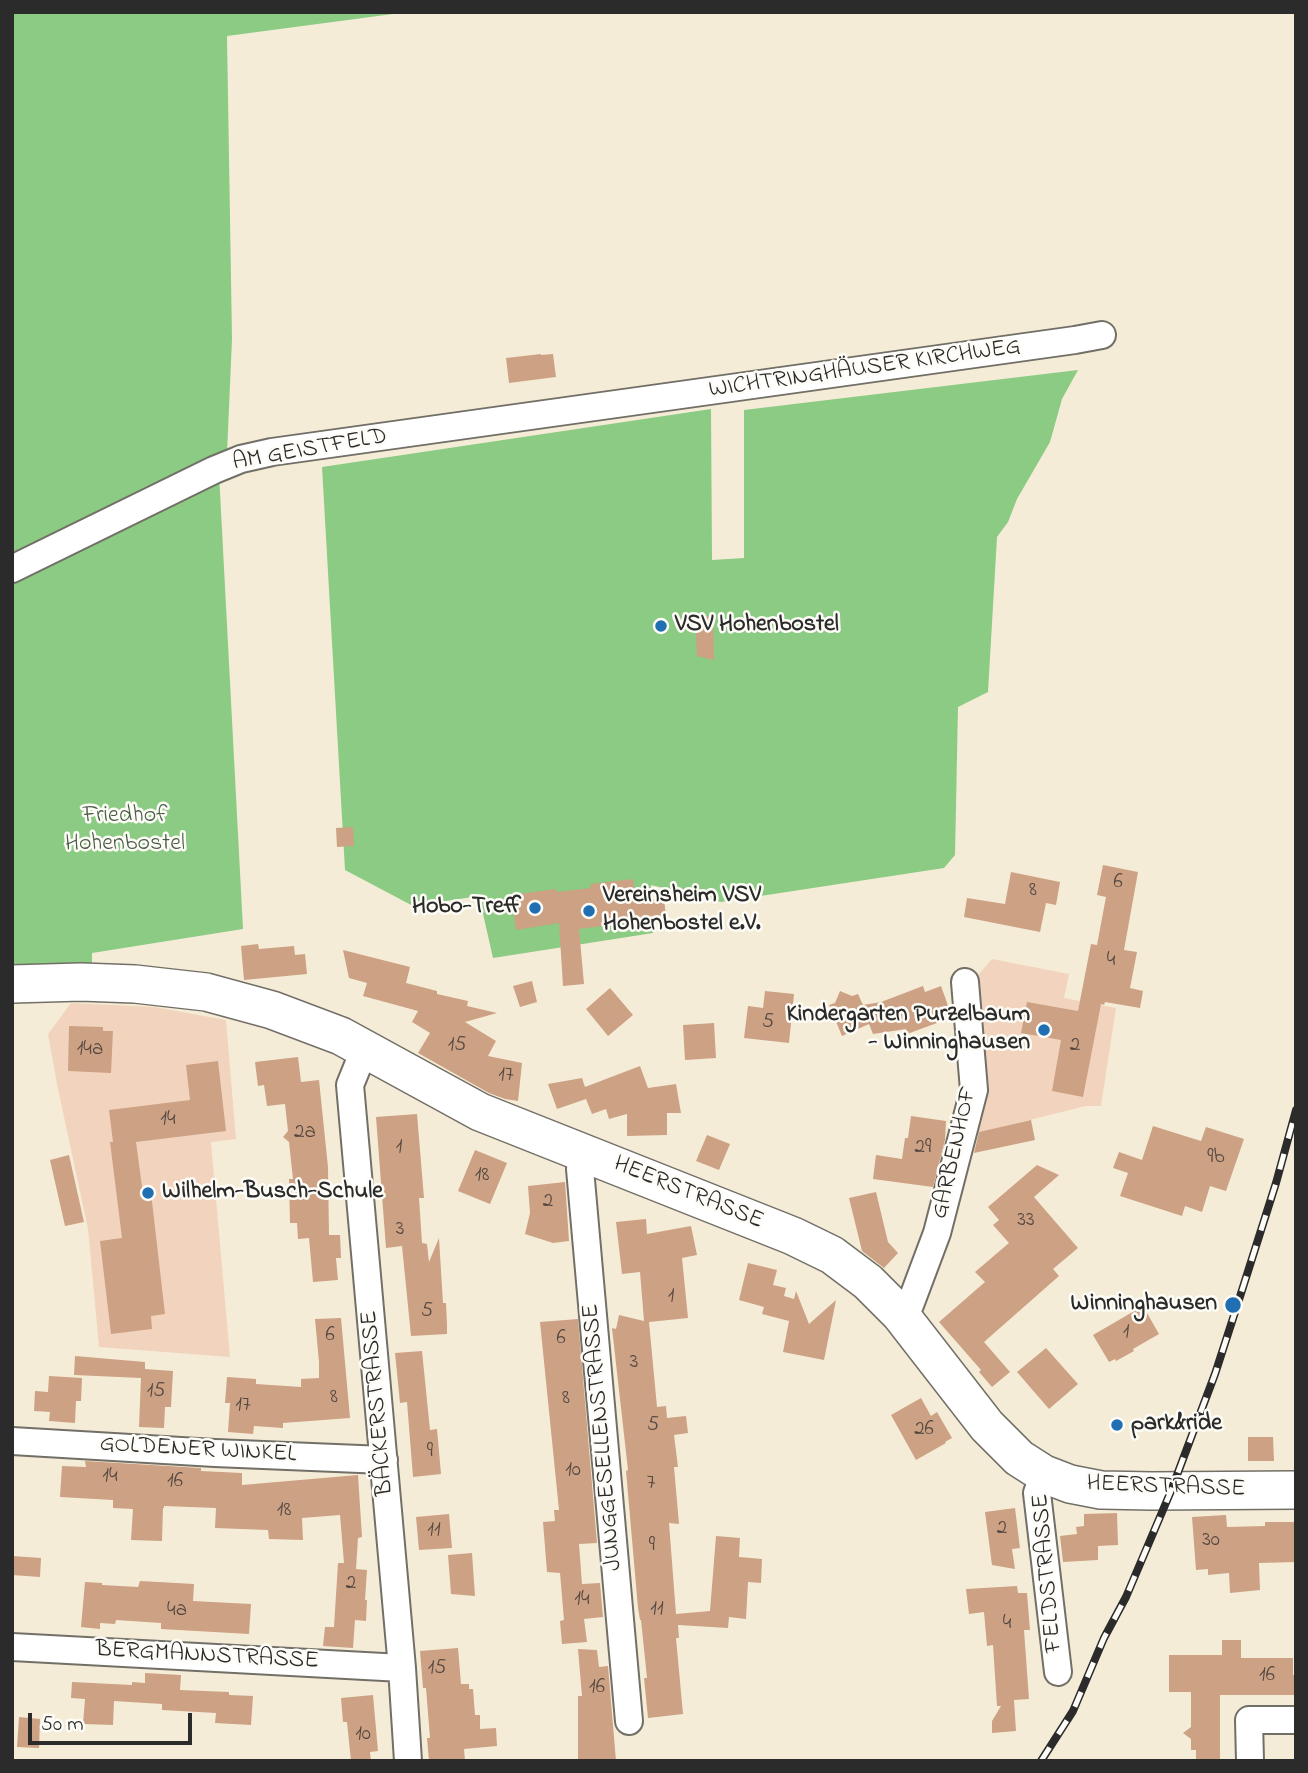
<!DOCTYPE html>
<html>
<head>
<meta charset="utf-8">
<style>
  body { margin:0 }
  #map { position:relative; width:1308px; height:1773px; overflow:hidden; background:#f5ecd7; font-family:"Indie Flower",sans-serif }
  canvas { display:block }
  .frame { position:absolute; inset:0; border:14px solid #2b2b2b; pointer-events:none }
  .scale { position:absolute; left:28px; top:1713px; width:164px; height:32px; box-sizing:border-box; border:4px solid #2b2b2b; border-top:0; padding-left:9px; font-size:21px; line-height:24px; white-space:nowrap; color:#2b2b2b; -webkit-text-stroke:5px #fdfcf7; paint-order:stroke }
</style>
</head>
<body>
<div id="map">
<canvas width="1308" height="1773"></canvas>
<div class="frame"></div>
<div class="scale">50 m</div>
</div>
<script>
const ctx = document.querySelector('canvas').getContext('2d');
ctx.lineJoin = 'round';
function paint(path, color) { ctx.fillStyle = color; ctx.fill(path, 'evenodd'); }
const shape = rows => new Path2D(rows.map(r => 'M' + r).join(''));
function trace(path, color, width, dash) { ctx.strokeStyle = color; ctx.lineWidth = width; ctx.lineCap = dash ? 'butt' : 'round'; ctx.setLineDash(dash || []); ctx.stroke(path); }
function drawText(font, color, halo, rows, align = 'center') {
  ctx.font = font + ' "Indie Flower",sans-serif'; ctx.lineWidth = 5; ctx.setLineDash([]); ctx.textBaseline = 'middle'; ctx.strokeStyle = halo; ctx.fillStyle = color; for (const [text, x, y, turn = 0] of rows) {
    ctx.save(); ctx.translate(x, y); ctx.rotate((+turn || 0) * Math.PI / 180); ctx.textAlign = isNaN(turn) ? turn : align; if (halo) ctx.strokeText(text, 0, 0); ctx.fillText(text, 0, 0); ctx.restore();
  }
}
paint(shape([
  [992,959,1069,974,1064,998,1116,1008,1101,1106,1086,1106,977,1133,978,1105,971,983],
  [71,1003,155,1007,226,1020,236,1139,211,1142,230,1357,99,1347,88,1229,58,1089,48,1034]
]), '#f2d4be');
paint(shape([
  [12,12,408,12,227,36,232,339,227,453,12,559],
  [1078,370,1062,399,1050,442,1017,499,1008,522,997,537,988,692,958,707,955,855,944,868,721,902,651,885,653,933,493,958,479,896,413,906,345,870,322,467,711,409,712,560,744,558,744,410],
  [219,473,243,929,92,953,92,967,12,969,12,575]
]), '#8bcb83');
paint(shape([
  [541,354,541,355,553,354,556,377,509,383,506,358],
  [713,616,714,660,697,656,696,636,696,617],
  [353,827,354,846,337,847,336,828],
  [1103,865,1138,872,1124,950,1137,952,1130,988,1143,991,1140,1008,1105,1002,1104,1005,1101,1004,1083,1097,1052,1091,1061,1040,1021,1033,1027,1002,1078,1011,1091,944,1097,945,1106,897,1097,895],
  [1011,872,1060,882,1056,905,1046,903,1040,932,964,917,967,898,1005,904],
  [633,879,636,902,664,898,666,918,579,929,584,984,563,986,559,923,516,930,511,895,556,889,557,892,591,888,590,884],
  [258,944,259,949,294,946,295,955,305,954,307,974,244,980,241,946],
  [343,950,410,967,406,983,437,991,437,994,468,1001,467,1006,497,1013,465,1022,496,1041,488,1056,522,1063,518,1101,505,1099,489,1093,418,1053,430,1033,412,1022,418,1011,363,996,367,983,349,978],
  [532,981,537,1002,520,1007,513,986],
  [923,986,925,992,941,986,951,1014,935,1020,937,1023,907,1034,906,1029,873,1034,869,1024,842,1036,829,1005,835,1003,840,991,852,996,858,994,863,1005,881,1002],
  [610,988,633,1015,608,1036,586,1009],
  [765,991,794,994,789,1043,744,1038,748,1006,763,1008],
  [714,1023,716,1058,685,1060,683,1025],
  [69,1026,103,1027,103,1031,113,1031,111,1073,68,1071],
  [298,1057,301,1082,319,1080,328,1167,329,1235,340,1235,341,1258,336,1258,338,1280,313,1282,309,1238,298,1239,297,1223,290,1223,289,1179,293,1179,289,1142,283,1137,288,1131,285,1104,267,1106,264,1085,258,1086,255,1062],
  [218,1061,226,1131,136,1142,143,1194,151,1193,165,1314,151,1316,152,1329,111,1334,100,1241,122,1238,110,1142,113,1142,109,1110,190,1100,186,1065],
  [640,1066,648,1088,676,1084,681,1113,667,1113,667,1135,627,1136,627,1114,609,1119,606,1109,592,1114,586,1099,557,1109,548,1084,582,1078,585,1087],
  [417,1114,424,1198,419,1198,422,1243,427,1244,429,1262,439,1238,443,1303,446,1303,447,1324,447,1334,411,1336,402,1246,386,1248,376,1117],
  [911,1116,946,1121,945,1140,933,1187,873,1179,876,1155,902,1159,905,1138,908,1138],
  [1031,1120,1035,1140,974,1153,979,1132],
  [1153,1126,1201,1141,1206,1127,1244,1139,1226,1191,1210,1186,1202,1212,1185,1206,1182,1216,1120,1196,1128,1173,1113,1168,1119,1152,1142,1160],
  [707,1135,730,1144,719,1170,696,1161],
  [475,1150,507,1163,490,1204,458,1191],
  [69,1155,84,1222,65,1226,50,1160],
  [1037,1165,1059,1175,1034,1197,1078,1248,1053,1269,1059,1276,984,1342,1010,1372,992,1387,979,1372,981,1370,939,1322,985,1282,975,1272,1009,1243,993,1225,999,1220,988,1207],
  [565,1182,569,1241,553,1243,525,1234,530,1213,528,1186],
  [876,1192,888,1242,898,1253,884,1268,862,1251,849,1198],
  [646,1219,647,1234,691,1226,697,1255,682,1258,688,1318,649,1322,657,1407,666,1406,667,1418,686,1416,688,1433,674,1435,678,1467,674,1467,679,1524,669,1523,676,1614,710,1611,716,1536,740,1538,739,1557,762,1559,761,1583,748,1582,746,1619,729,1617,728,1628,678,1625,679,1638,676,1638,683,1714,648,1718,644,1678,647,1678,641,1620,640,1620,638,1608,626,1471,628,1470,612,1328,616,1329,619,1315,644,1321,640,1272,622,1274,616,1222],
  [748,1263,777,1270,773,1285,786,1288,784,1296,794,1299,796,1291,809,1324,836,1300,824,1360,783,1352,789,1321,762,1314,764,1307,739,1300],
  [1143,1306,1159,1334,1133,1349,1134,1351,1116,1361,1115,1359,1109,1362,1093,1335],
  [341,1318,350,1418,283,1423,283,1428,254,1426,253,1434,228,1432,230,1403,225,1403,227,1377,256,1379,256,1384,301,1387,301,1379,319,1378,319,1362,315,1319],
  [578,1319,597,1543,579,1544,582,1584,600,1583,603,1617,584,1619,587,1642,562,1644,560,1621,564,1620,560,1573,547,1572,543,1522,555,1521,554,1510,559,1510,540,1322],
  [1046,1348,1078,1384,1049,1409,1017,1372],
  [422,1351,430,1430,437,1429,441,1474,413,1477,407,1402,400,1403,395,1353],
  [75,1356,145,1362,145,1369,173,1371,171,1407,165,1407,164,1428,139,1427,141,1378,74,1375],
  [49,1376,82,1378,81,1401,76,1401,75,1423,49,1421,50,1412,34,1411,35,1391,48,1392],
  [921,1398,931,1416,937,1412,952,1438,945,1442,946,1443,916,1460,891,1415],
  [1248,1437,1273,1437,1274,1461,1248,1461],
  [85,1461,201,1468,201,1471,242,1473,242,1485,358,1475,362,1537,358,1538,356,1569,367,1570,365,1600,367,1600,366,1621,355,1620,353,1648,323,1646,325,1627,334,1627,338,1563,344,1563,340,1515,302,1518,303,1540,269,1539,268,1530,215,1528,216,1508,164,1506,164,1508,163,1508,162,1541,131,1540,133,1509,113,1508,113,1500,60,1497,62,1466,86,1467],
  [1015,1508,1020,1548,1012,1549,1015,1569,992,1565,985,1512],
  [1117,1513,1118,1545,1098,1546,1098,1560,1063,1562,1060,1536,1077,1534,1076,1527,1084,1526,1084,1514],
  [449,1514,452,1548,419,1550,416,1517],
  [1226,1515,1227,1527,1265,1526,1265,1522,1296,1522,1296,1562,1259,1563,1260,1590,1230,1593,1229,1573,1208,1575,1208,1569,1196,1570,1192,1517],
  [472,1553,475,1596,451,1594,448,1555],
  [12,1556,41,1558,40,1577,12,1575],
  [140,1581,194,1584,193,1601,251,1604,249,1634,161,1629,161,1623,116,1620,115,1624,100,1623,100,1629,81,1627,85,1582,102,1583,102,1585,138,1587],
  [1017,1586,1018,1593,1027,1593,1030,1630,1024,1630,1029,1699,1014,1700,1016,1731,992,1733,992,1721,1001,1706,997,1706,993,1645,987,1646,984,1612,969,1614,966,1589],
  [1222,1640,1241,1640,1241,1658,1293,1658,1293,1675,1296,1675,1296,1695,1220,1695,1220,1761,1196,1761,1196,1750,1191,1750,1191,1739,1183,1733,1191,1727,1191,1692,1169,1692,1169,1655,1222,1655],
  [458,1648,461,1684,469,1684,469,1689,473,1689,475,1715,480,1715,480,1729,496,1728,497,1746,464,1749,465,1761,429,1761,427,1738,430,1738,426,1688,423,1688,420,1651],
  [578,1649,597,1650,599,1667,608,1666,616,1761,578,1761,578,1696,582,1696],
  [145,1673,181,1675,180,1690,229,1692,229,1695,253,1696,251,1725,215,1723,216,1713,162,1710,162,1704,114,1701,113,1725,83,1724,85,1699,71,1698,72,1682,132,1685,132,1682,145,1683],
  [373,1695,378,1751,370,1752,371,1761,351,1761,347,1722,343,1722,341,1698],
  [19,1717,40,1719,39,1748,17,1747]
]), '#cda184');
const street = shape([
  [12,569,214,470,241,459,272,452,1075,340,1102,335],
  [365,1048,350,1085,402,1668,408,1761],
  [584,1153,580,1169,629,1721],
  [900,1314,910,1305,937,1233,974,1090,965,982],
  [12,1441,215,1453,384,1460],
  [1044,1474,1037,1493,1058,1672],
  [12,1647,402,1668],
  [1250,1761,1249,1720,1296,1720]
]);
const secondary = shape([
  [12,984,81,982,135,984,206,992,272,1010,341,1036,480,1112,793,1236,832,1255,868,1282,900,1314,987,1426,1019,1458,1044,1474,1070,1484,1101,1490,1152,1491,1296,1490]
]);
trace(street, '#726f67', 30);
trace(secondary, '#726f67', 40);
trace(street, '#fff', 26);
trace(secondary, '#fff', 37);
const rail = shape([
  [1041,1761,1073,1711,1104,1638,1126,1597,1171,1491,1215,1374,1237,1306,1276,1183,1296,1110]
]);
trace(rail, '#2b2b2b', 8);
trace(rail, '#fdfcf7', 5, [16]);
for (const [x, y, r, color] of [
  [661,626,7,"#1f6fb2"],
  [535,908,7,"#1f6fb2"],
  [589,911,7,"#1f6fb2"],
  [1044,1030,7,"#1f6fb2"],
  [148,1193,7,"#1f6fb2"],
  [1233,1305,9,"#1f6fb2"],
  [1117,1425,7,"#1f6fb2"]
]) { const dot = new Path2D(); dot.arc(x, y, r, 0, 2 * Math.PI); ctx.fillStyle = color; ctx.fill(dot); trace(dot, '#fdfcf7', 2.5); }
drawText('21px', '#544841', null, [
  ["6",1118,884],
  ["8",1033,892],
  ["4",1111,962],
  ["5",768,1024],
  ["15",457,1047],
  ["2",1075,1047],
  ["14a",90,1051],
  ["17",506,1077],
  ["14",168,1121],
  ["2a",305,1134],
  ["1",399,1149],
  ["29",923,1149],
  ["9b",1216,1159],
  ["18",482,1177],
  ["2",548,1203],
  ["33",1026,1222],
  ["3",400,1231],
  ["1",671,1298],
  ["5",427,1313],
  ["1",1126,1334],
  ["6",330,1337],
  ["6",561,1340],
  ["3",634,1364],
  ["15",156,1393],
  ["8",334,1399],
  ["8",566,1400],
  ["17",243,1407],
  ["5",653,1427],
  ["26",924,1431],
  ["9",430,1453],
  ["10",573,1472],
  ["14",110,1478],
  ["16",175,1483],
  ["7",651,1485],
  ["18",284,1512],
  ["2",1002,1530],
  ["11",434,1532],
  ["30",1211,1542],
  ["9",652,1547],
  ["2",351,1585],
  ["14",582,1601],
  ["11",657,1611],
  ["4a",177,1612],
  ["4",1007,1625],
  ["15",437,1670],
  ["16",1267,1677],
  ["16",597,1689],
  ["10",363,1736]
]);
drawText('24px', '#2b2b2b', '#fdfcf7', [
  ["WICHTRINGHÄUSER KIRCHWEG",865,370,-8],
  ["AM GEISTFELD",310,451,-10],
  ["GARBENHOF",956,1153,-77],
  ["HEERSTRASSE",688,1194,22],
  ["BÄCKERSTRASSE",379,1403,-95],
  ["JUNGGESELLENSTRASSE",604,1437,-95],
  ["GOLDENER WINKEL",198,1451,3],
  ["HEERSTRASSE",1166,1488,2],
  ["FELDSTRASSE",1049,1573,-95],
  ["BERGMANNSTRASSE",207,1657,3]
]);
drawText('bold 24px', '#2b2b2b', '#fdfcf7', [
  ["VSV Hohenbostel",675,626],
  ["Vereinsheim VSV",603,897],
  ["Hohenbostel e.V.",603,925],
  ["Hobo-Treff",521,908,"right"],
  ["Kindergarten Purzelbaum",1030,1016,"right"],
  ["- Winninghausen",1030,1044,"right"],
  ["Wilhelm-Busch-Schule",162,1193],
  ["Winninghausen",1217,1305,"right"],
  ["park&ride",1131,1425]
], 'left');
drawText('24px', '#485b45', '#fdfcf7', [
  ["Friedhof",125,817],
  ["Hohenbostel",125,845]
]);
</script>
</body>
</html>
